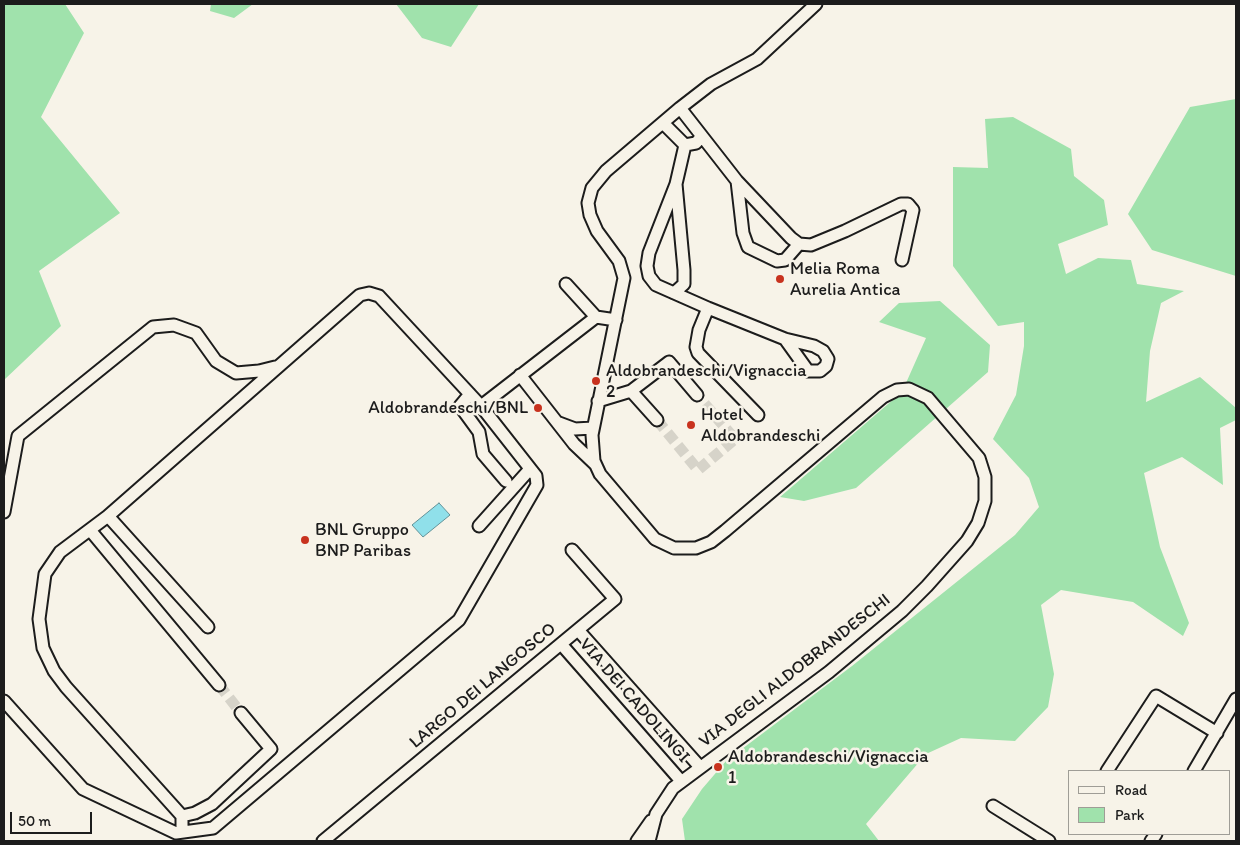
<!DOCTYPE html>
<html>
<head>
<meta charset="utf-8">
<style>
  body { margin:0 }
  #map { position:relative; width:1240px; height:845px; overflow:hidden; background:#f7f3e8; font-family:Itim,sans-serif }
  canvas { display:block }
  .frame { position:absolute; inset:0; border:5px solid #1c1c1c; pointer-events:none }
  .legend { position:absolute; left:1068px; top:770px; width:162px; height:65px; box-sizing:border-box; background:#f7f3e8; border:1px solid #9f9d96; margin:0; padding:6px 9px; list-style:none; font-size:15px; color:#1c1c1c }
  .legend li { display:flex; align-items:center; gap:10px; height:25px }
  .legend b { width:25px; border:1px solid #9f9d96 }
  .scale { position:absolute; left:10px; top:812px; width:82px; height:22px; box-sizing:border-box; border:2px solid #1c1c1c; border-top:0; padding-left:6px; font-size:15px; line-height:18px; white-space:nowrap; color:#1c1c1c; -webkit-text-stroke:4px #f7f3e8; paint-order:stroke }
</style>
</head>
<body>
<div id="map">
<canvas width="1240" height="845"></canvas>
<div class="frame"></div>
<ul class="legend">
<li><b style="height:6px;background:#f7f3e8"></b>Road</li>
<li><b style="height:14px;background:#a0e2ac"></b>Park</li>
</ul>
<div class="scale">50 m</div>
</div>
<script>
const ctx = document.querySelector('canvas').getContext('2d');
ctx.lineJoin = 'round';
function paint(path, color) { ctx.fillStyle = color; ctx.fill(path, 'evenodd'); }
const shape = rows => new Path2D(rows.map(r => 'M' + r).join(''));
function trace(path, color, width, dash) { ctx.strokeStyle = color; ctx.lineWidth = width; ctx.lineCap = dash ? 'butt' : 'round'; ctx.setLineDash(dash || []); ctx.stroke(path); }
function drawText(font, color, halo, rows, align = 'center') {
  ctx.font = font + ' Itim,sans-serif'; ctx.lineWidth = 5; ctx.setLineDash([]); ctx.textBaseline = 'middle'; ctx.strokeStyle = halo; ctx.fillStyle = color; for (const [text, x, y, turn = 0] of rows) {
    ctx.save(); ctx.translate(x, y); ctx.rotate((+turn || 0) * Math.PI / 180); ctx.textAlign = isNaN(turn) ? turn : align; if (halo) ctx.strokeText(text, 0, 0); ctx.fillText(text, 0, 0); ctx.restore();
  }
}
paint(shape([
  [4,4,65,4,84,33,41,117,120,213,39,271,61,326,4,380],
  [211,4,253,4,234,18,210,11],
  [396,4,479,4,451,47,422,38],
  [1236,99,1236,276,1152,250,1128,214,1190,107],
  [1013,117,1071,149,1074,176,1104,200,1108,225,1058,244,1066,274,1098,258,1131,260,1137,284,1184,291,1161,303,1150,351,1146,402,1200,377,1236,408,1236,420,1220,428,1223,485,1182,457,1144,473,1160,547,1189,623,1183,636,1133,602,1061,590,1041,605,1054,674,1048,707,1015,741,961,738,926,754,866,824,879,841,685,841,682,819,702,789,726,761,852,666,1015,535,1039,507,1029,478,993,439,1016,395,1024,346,1024,322,998,326,953,266,953,167,988,168,985,119],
  [940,301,990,345,988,372,856,488,804,501,780,497,902,392,926,338,879,322,899,303]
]), '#a0e2ac');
const water = shape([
  [439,503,450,515,423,537,412,525,439,503]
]);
paint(water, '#90e0ea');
trace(water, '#629298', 1);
trace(shape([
  [657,420,698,470,735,439,697,395],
  [219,685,241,713]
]), '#d6d3c9', 11, [11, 5.5]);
const minor = shape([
  [680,108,737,181,791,238,799,244,811,245,845,231,901,204,908,204,913,210,902,260],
  [663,123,685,145,696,143,701,137],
  [737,181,743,233,748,247,777,261,785,260,799,244],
  [676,184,649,253,647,266,649,276,656,285,708,308,785,339,814,346,823,351,828,359,826,366,820,371,808,371,785,339],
  [566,284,596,317],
  [674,293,684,284,684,270,676,184,685,145],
  [708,308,699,330,696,347,698,353,758,415],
  [520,375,574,444,595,464],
  [631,391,657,420],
  [470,394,460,406,479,432,483,454,506,481],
  [598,401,631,391,669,362,697,395],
  [559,423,575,429,593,428],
  [4,512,18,436,153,327,174,325,196,333,216,361,236,373,259,371,275,367],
  [108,516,60,552,45,574,39,619,43,648,54,671,66,687,182,816,182,832],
  [479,526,530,469],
  [90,530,219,685],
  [208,627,108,516,360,295,369,293,379,296,481,406,596,317,616,320],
  [578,630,700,767],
  [561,644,681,781],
  [4,701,83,789,176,833,213,828,459,620,537,485,536,476,481,406],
  [1107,771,1156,696,1217,733],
  [1194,771,1236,699],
  [993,806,1049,841],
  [182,816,195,813,212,804,271,749,241,713],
  [323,841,615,599,572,550],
  [637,841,651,821],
  [649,841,656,814,673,788,829,672,902,611,927,586,967,541,978,523,985,501,985,477,979,458,928,398,909,389,897,390,883,397,725,531,711,542,696,548,674,548,655,539,600,474,594,461,592,435,624,278,619,261,597,231,590,215,588,203,592,188,606,171,680,108,711,84,757,59,816,4],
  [1151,841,1156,834]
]);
trace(minor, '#1c1c1c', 15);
trace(minor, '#f7f3e8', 11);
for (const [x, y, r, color] of [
  [780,279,5,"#c8321e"],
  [596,381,5,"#c8321e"],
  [538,408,5,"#c8321e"],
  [691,425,5,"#c8321e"],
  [305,540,5,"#c8321e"],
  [718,767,5,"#c8321e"]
]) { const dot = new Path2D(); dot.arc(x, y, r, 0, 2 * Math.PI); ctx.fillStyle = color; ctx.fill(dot); trace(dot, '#f7f3e8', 2); }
drawText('18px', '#1c1c1c', '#f7f3e8', [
  ["Melia Roma",790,269],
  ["Aurelia Antica",790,290],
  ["Aldobrandeschi/Vignaccia",606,371],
  ["2",606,392],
  ["Aldobrandeschi/BNL",528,408,"right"],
  ["Hotel",701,415],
  ["Aldobrandeschi",701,436],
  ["BNL Gruppo",315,530],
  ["BNP Paribas",315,551],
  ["Aldobrandeschi/Vignaccia",728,757],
  ["1",728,778]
], 'left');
drawText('18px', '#1c1c1c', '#f7f3e8', [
  ["VIA DEGLI ALDOBRANDESCHI",795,671,-38],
  ["LARGO DEI LANGOSCO",483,686,-40],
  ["VIA DEI CADOLINGI",634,701,49]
]);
</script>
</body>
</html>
